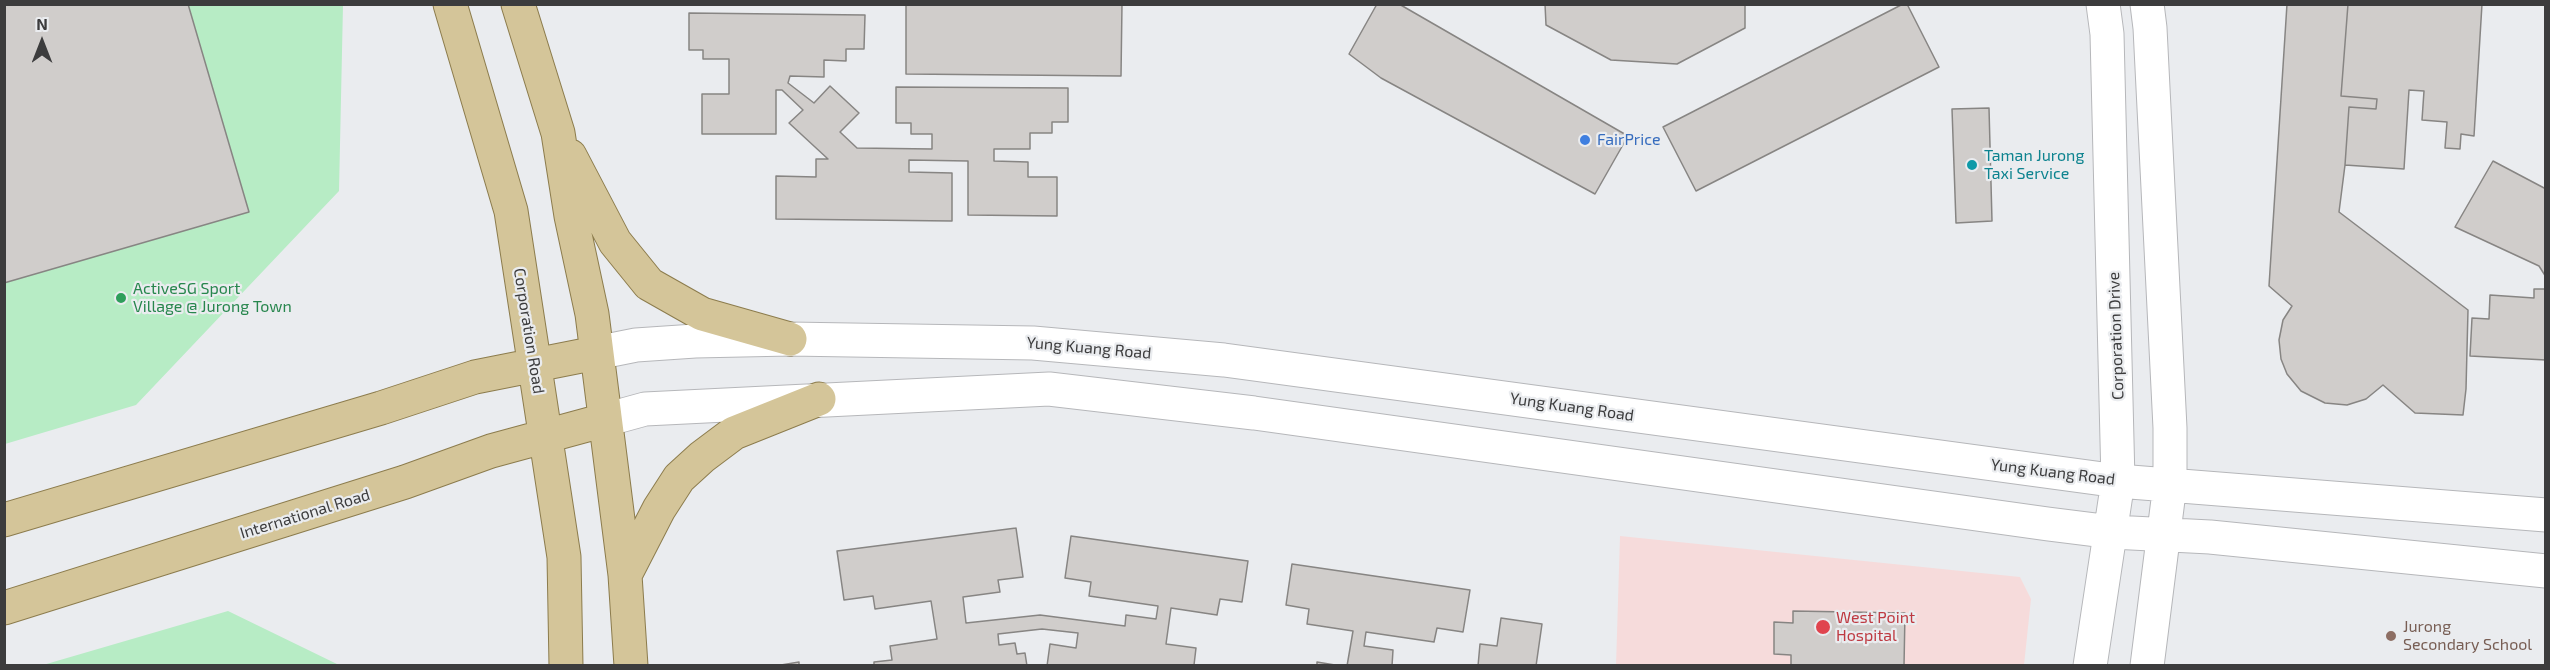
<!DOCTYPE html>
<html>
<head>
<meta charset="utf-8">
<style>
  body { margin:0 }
  #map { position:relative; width:2550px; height:670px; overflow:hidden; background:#eaecef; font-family:"Exo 2",sans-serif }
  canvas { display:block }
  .frame { position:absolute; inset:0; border:6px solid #3c3c3d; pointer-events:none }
  .north { position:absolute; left:12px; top:12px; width:60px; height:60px; -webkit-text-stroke:4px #eaecef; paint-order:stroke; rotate:0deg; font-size:16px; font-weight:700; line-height:24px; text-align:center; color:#3c3c3d }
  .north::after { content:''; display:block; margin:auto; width:21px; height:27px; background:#3c3c3d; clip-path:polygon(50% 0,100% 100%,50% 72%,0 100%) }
</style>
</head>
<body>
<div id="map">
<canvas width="2550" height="670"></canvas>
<div class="frame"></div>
<div class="north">N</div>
</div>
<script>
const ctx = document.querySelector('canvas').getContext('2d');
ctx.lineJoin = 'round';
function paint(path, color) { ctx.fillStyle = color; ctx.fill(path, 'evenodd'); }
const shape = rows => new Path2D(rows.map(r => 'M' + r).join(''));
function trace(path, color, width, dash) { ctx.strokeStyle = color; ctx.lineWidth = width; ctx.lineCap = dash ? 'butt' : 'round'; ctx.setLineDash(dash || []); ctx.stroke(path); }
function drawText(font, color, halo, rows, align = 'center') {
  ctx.font = font + ' "Exo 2",sans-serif'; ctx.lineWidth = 4.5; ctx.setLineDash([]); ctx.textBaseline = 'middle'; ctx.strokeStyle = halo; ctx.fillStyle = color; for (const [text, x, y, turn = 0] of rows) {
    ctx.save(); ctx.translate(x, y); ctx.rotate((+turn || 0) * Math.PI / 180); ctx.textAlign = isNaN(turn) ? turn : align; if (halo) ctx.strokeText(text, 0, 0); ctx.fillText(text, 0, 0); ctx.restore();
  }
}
paint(shape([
  [1620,536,2020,577,2031,599,2024,665,1616,666]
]), '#f6dbdb');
paint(shape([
  [5,5,343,5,339,191,136,405,5,444],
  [228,611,339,665,43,665]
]), '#b7ecc5');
const building = shape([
  [4,4,188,4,249,212,4,283,4,4],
  [906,4,1122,4,1121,76,906,74,906,4],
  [1377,4,1399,4,1628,136,1595,194,1381,78,1349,54,1377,4],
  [1545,4,1745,4,1745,28,1677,64,1611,60,1546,25,1545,4],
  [1903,4,1907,4,1939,67,1696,191,1663,127,1903,4],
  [2287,4,2348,4,2341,96,2377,99,2376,109,2349,107,2345,165,2339,212,2468,310,2466,389,2463,415,2415,413,2383,385,2366,399,2347,405,2325,403,2301,391,2287,374,2281,359,2279,340,2283,320,2292,306,2269,286,2287,4],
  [2348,4,2482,4,2474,136,2461,134,2460,149,2445,148,2447,122,2422,120,2424,91,2409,90,2404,169,2345,165,2349,107,2376,109,2377,99,2341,96,2348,4],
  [689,13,865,15,864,49,846,49,846,61,824,60,824,77,790,76,788,83,814,103,830,86,859,113,840,132,857,148,932,149,932,134,911,134,911,123,896,123,896,87,1068,88,1068,122,1052,122,1052,133,1030,133,1030,149,994,149,994,161,1028,162,1028,177,1057,177,1057,216,968,215,968,161,909,160,909,172,952,173,952,221,776,219,776,176,816,177,816,159,828,159,789,123,803,110,782,90,776,90,776,134,702,134,702,94,729,94,729,59,703,59,703,50,689,50,689,13],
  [1989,108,1992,221,1956,223,1952,109,1989,108],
  [2493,161,2546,189,2546,277,2539,266,2455,227,2493,161],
  [2534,289,2546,289,2546,360,2470,356,2472,318,2489,319,2490,295,2534,298,2534,289],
  [1016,528,1023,577,998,580,1000,592,963,597,966,623,1040,615,1125,626,1126,615,1156,619,1158,606,1089,596,1091,582,1065,578,1071,536,1248,561,1242,602,1220,599,1217,615,1171,608,1166,644,1196,648,1194,665,1196,666,1047,666,1050,644,1076,648,1078,633,1042,629,998,634,999,645,1015,643,1017,654,1025,653,1027,666,874,666,874,662,892,660,890,646,937,639,931,601,875,609,873,596,844,600,837,551,1016,528],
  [1292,564,1470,590,1463,632,1437,628,1434,642,1366,632,1364,646,1393,650,1392,666,1347,666,1353,631,1307,624,1309,609,1286,605,1292,564],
  [1793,611,1905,613,1904,666,1791,666,1791,655,1774,654,1774,622,1793,623,1793,611],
  [1501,618,1542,624,1536,666,1478,666,1480,644,1497,646,1501,618],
  [799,662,799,666,775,666,799,662],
  [1317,662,1341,666,1317,666,1317,662]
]);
paint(building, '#d0cdcb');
trace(building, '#878583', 1.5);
const minor = shape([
  [596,353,636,345,695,341,790,339,1033,343,1224,360,2118,481,2546,515],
  [605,420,645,409,1049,389,1254,413,2048,524,2112,532,2210,537,2546,571],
  [2090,666,2118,481,2107,34,2103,4],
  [2147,666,2170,484,2170,428,2150,28,2147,4]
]);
const major = shape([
  [450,4,511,211,564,557,566,666],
  [518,4,558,133,571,216,592,314,625,575,631,666],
  [570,156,615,242,649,284,702,314,790,339],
  [4,520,381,408,475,377,596,353],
  [625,575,659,509,679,478,702,457,734,433,819,399],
  [4,608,405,482,491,451,605,420]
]);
trace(minor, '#b6b7ba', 35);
trace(major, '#8c7c4d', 35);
trace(minor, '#fff', 33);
trace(major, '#d4c599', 33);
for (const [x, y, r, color] of [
  [1585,140,6,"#3f7fe0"],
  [1972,165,6,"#0f9aa8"],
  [121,298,6,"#2e9e5b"],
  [1823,627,8,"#e0444e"],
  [2391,636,6,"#8d6e63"]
]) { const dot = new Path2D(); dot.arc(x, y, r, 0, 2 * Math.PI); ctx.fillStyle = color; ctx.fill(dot); trace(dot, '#eaecef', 2); }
drawText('16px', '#366cbe', '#eaecef', [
  ["FairPrice",1597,140]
], 'left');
drawText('16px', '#0d838f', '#eaecef', [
  ["Taman Jurong",1984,156],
  ["Taxi Service",1984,174]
], 'left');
drawText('16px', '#27864d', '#eaecef', [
  ["ActiveSG Sport",133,289],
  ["Village @ Jurong Town",133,307]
], 'left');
drawText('16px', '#3c3c3d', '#eaecef', [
  ["Corporation Road",529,331,81],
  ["Corporation Drive",2116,336,-92],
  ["Yung Kuang Road",1089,348,5],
  ["Yung Kuang Road",1572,407,8],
  ["Yung Kuang Road",2053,472,7],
  ["International Road",305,514,-17]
]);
drawText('16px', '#be3a42', '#eaecef', [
  ["West Point",1836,618],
  ["Hospital",1836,636]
], 'left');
drawText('16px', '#785e54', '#eaecef', [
  ["Jurong",2403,627],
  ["Secondary School",2403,645]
], 'left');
</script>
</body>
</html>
